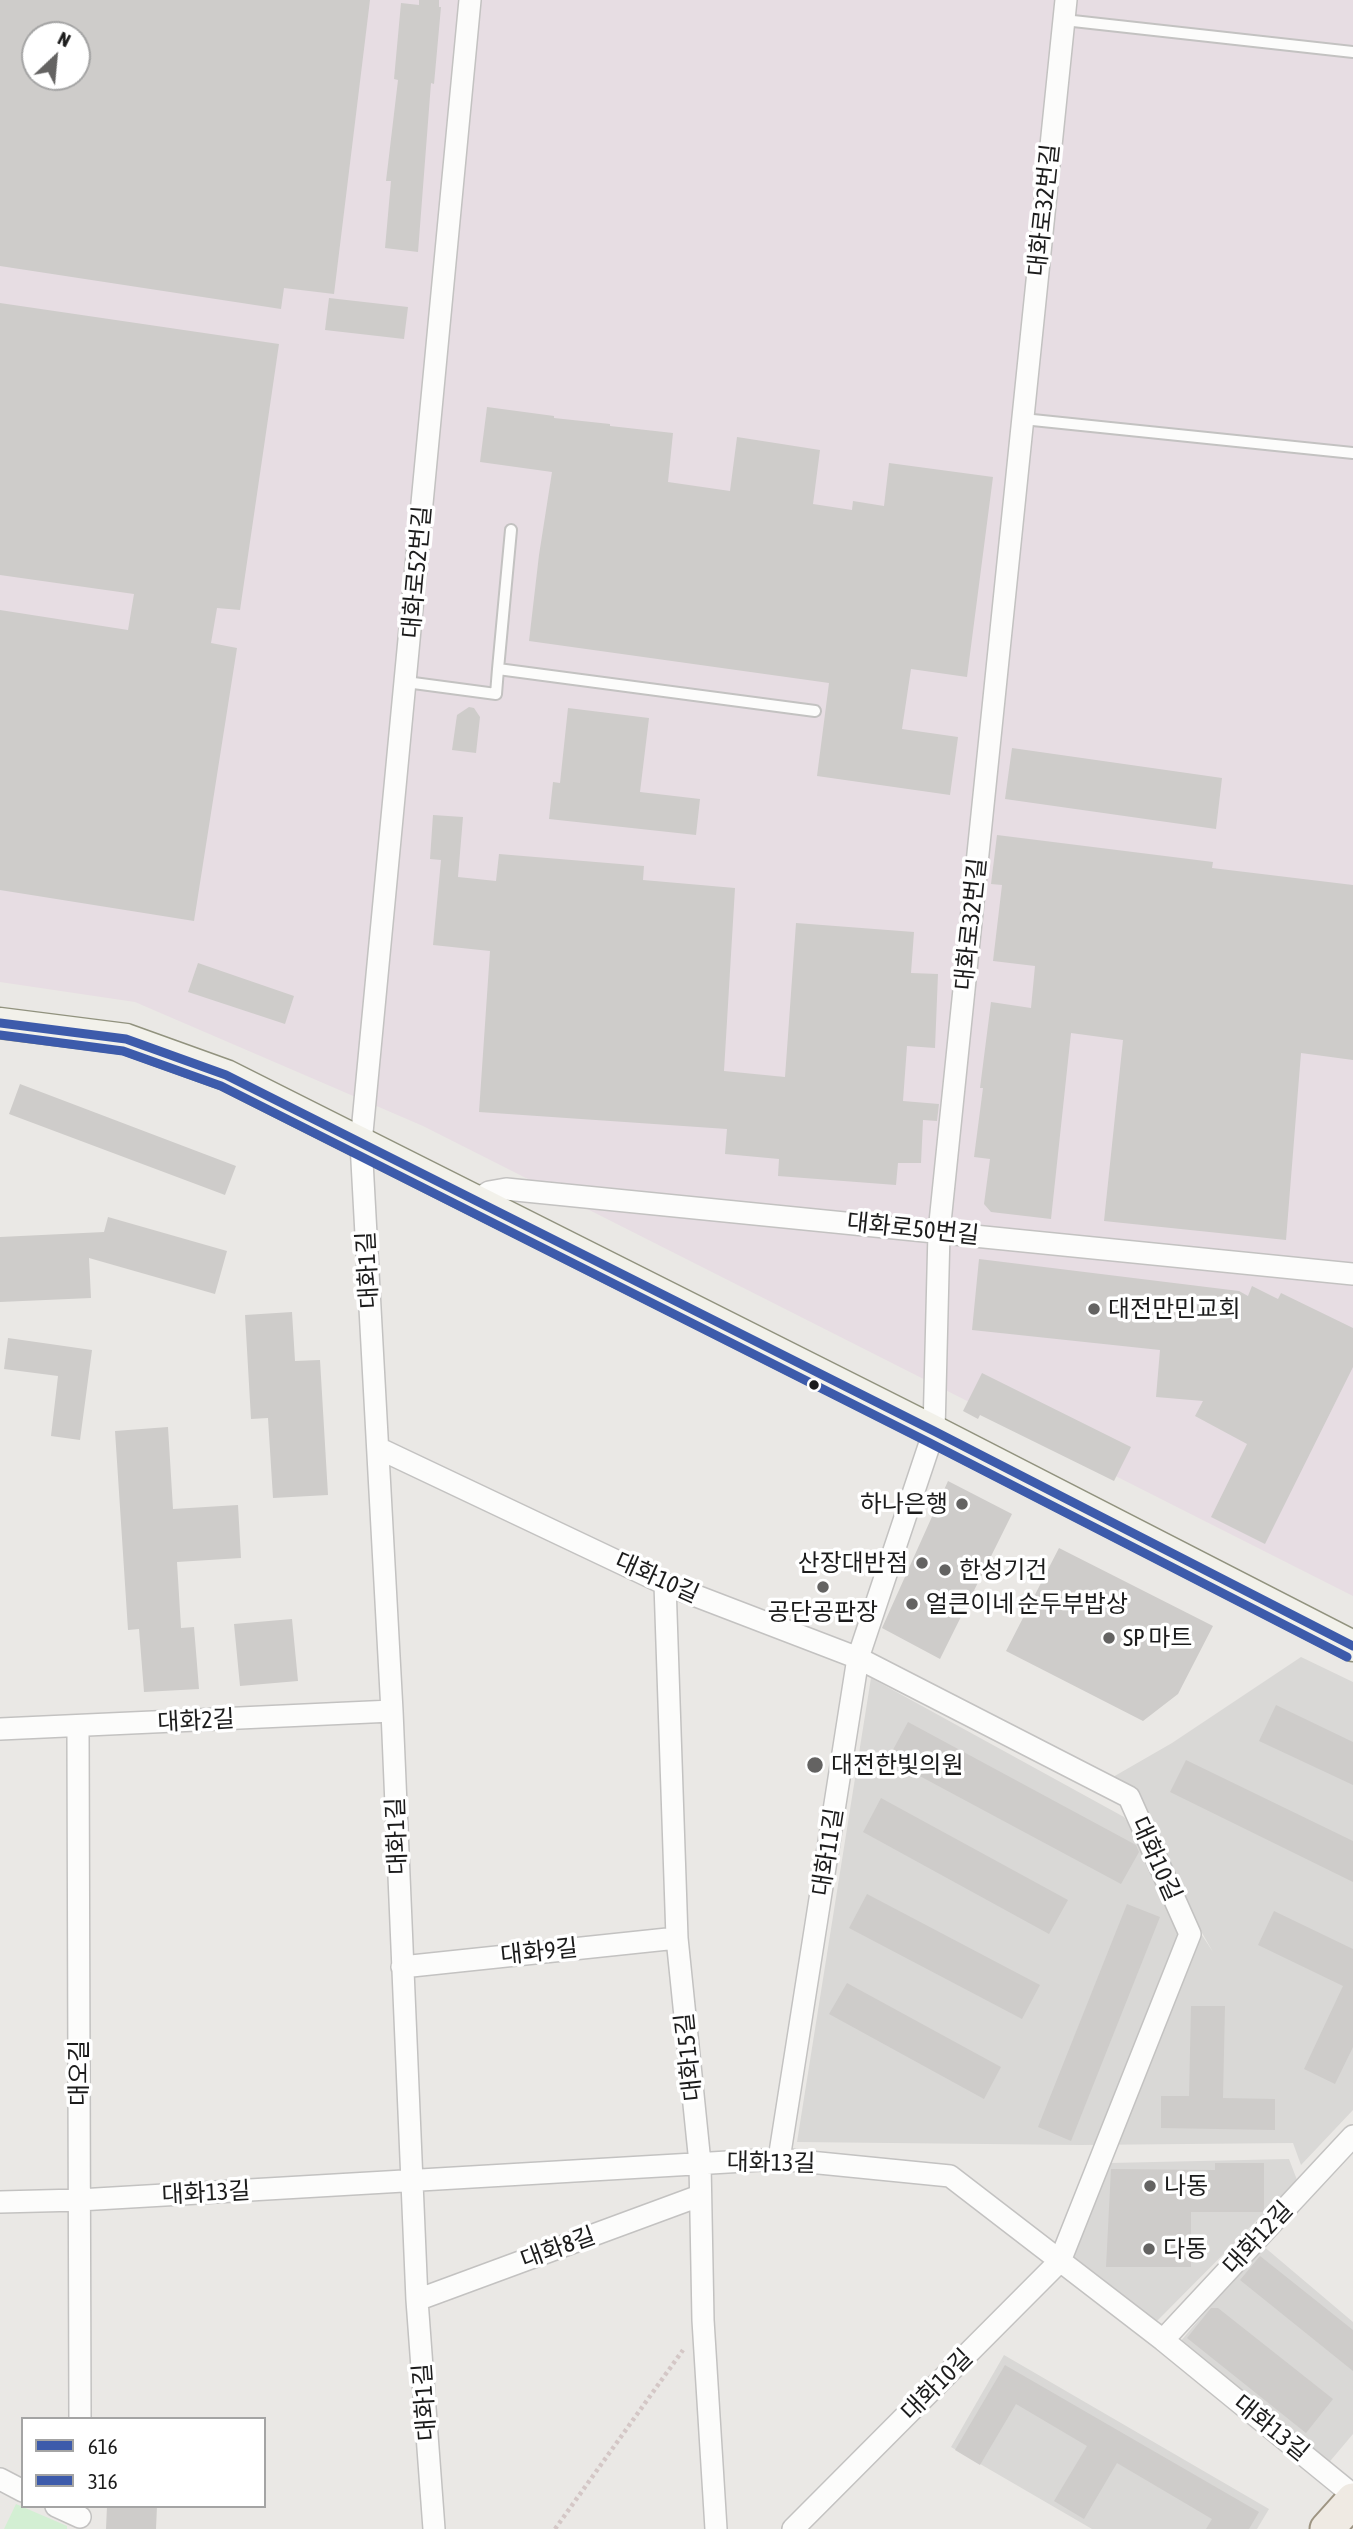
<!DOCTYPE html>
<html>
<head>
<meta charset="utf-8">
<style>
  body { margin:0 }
  #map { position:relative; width:1353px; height:2529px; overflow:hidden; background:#eae8e5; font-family:"Asap Condensed",sans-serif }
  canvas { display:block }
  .legend { position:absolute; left:21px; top:2417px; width:245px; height:91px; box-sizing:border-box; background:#fff; border:2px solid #a4a4a4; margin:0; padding:9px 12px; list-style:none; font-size:21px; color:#1c1c1c }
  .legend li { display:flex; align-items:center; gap:14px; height:35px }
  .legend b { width:35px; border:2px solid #a4a4a4 }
  .north { position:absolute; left:21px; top:21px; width:70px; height:70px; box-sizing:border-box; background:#fff; border:2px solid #a4a4a4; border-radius:50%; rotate:26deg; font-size:19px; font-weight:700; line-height:28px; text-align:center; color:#1c1c1c }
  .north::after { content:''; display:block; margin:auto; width:24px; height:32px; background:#646362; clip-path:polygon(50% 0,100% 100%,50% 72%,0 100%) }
</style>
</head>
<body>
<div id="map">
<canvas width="1353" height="2529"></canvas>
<ul class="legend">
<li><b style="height:9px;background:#3d5bab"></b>616</li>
<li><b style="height:9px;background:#3d5bab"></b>316</li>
</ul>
<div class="north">N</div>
</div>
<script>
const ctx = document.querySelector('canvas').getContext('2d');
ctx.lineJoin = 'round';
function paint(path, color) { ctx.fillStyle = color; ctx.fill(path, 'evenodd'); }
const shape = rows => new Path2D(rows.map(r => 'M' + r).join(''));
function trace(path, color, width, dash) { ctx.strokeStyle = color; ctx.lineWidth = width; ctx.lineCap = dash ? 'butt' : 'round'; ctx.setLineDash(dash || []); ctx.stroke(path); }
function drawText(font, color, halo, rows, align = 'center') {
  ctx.font = font + ' "Asap Condensed","Noto Sans KR",sans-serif'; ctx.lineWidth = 7; ctx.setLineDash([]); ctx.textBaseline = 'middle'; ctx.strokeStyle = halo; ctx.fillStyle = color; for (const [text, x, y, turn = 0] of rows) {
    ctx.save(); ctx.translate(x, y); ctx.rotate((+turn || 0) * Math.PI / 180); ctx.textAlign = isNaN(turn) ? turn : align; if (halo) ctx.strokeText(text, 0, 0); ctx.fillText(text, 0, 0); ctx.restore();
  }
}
paint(shape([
  [1301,1657,1353,1682,1353,2110,1301,2165,1293,2143,1081,2145,797,2142,871,1678,1124,1817,1213,1952,1113,1777,1172,1743],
  [1289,2159,1297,2180,1156,2322,1070,2257,1110,2163],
  [1262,2245,1353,2322,1353,2434,1326,2466,1180,2342],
  [1004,2355,1269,2509,1257,2529,1092,2529,951,2447]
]), '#d9d8d6');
paint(shape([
  [0,0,1353,0,1353,1596,423,1126,135,1002,0,982],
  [35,35,77,35,77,77,35,77]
]), '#e7dde3');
paint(shape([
  [16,2504,67,2526,67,2529,4,2529]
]), '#d3efd3');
paint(shape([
  [0,0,370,0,334,294,284,288,281,309,0,266],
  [35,35,77,35,77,77,35,77],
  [419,0,439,0,439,7,441,7,434,84,431,83,418,252,385,248,391,181,386,181,398,80,394,79,401,3,419,5],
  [329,298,408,307,404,339,325,330],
  [0,303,279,344,240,610,217,608,211,643,237,648,194,921,0,890,0,610,128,630,134,594,0,575],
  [487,407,554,416,554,418,610,424,610,426,673,433,668,482,730,491,737,437,820,450,813,504,852,510,853,501,884,506,889,463,993,477,967,677,911,669,902,729,958,737,950,795,817,776,829,683,529,641,539,555,552,472,480,462],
  [469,707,474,708,480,717,476,753,452,750,457,715],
  [568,708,649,718,640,792,700,799,696,835,549,819,553,782,560,783],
  [1012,748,1222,778,1216,829,1005,799],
  [433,815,463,817,458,877,496,881,499,854,644,866,643,880,735,888,724,1071,785,1077,796,923,914,932,911,973,938,974,935,1048,907,1046,903,1101,939,1104,937,1121,923,1120,921,1163,898,1163,896,1185,778,1176,779,1159,725,1154,727,1129,479,1112,490,951,433,945,441,860,430,859],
  [997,835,1213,862,1212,868,1353,885,1353,1060,1301,1053,1286,1240,1104,1221,1123,1040,1071,1033,1051,1219,991,1212,984,1204,990,1159,974,1157,983,1088,980,1088,991,1002,1031,1008,1035,966,993,961,1002,885,991,884],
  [198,963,294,996,285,1024,188,992],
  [20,1084,236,1166,225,1195,9,1114],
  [108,1217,227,1251,215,1294,89,1258,91,1298,0,1302,0,1237,104,1232],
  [979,1259,1239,1291,1248,1296,1252,1286,1278,1299,1281,1293,1353,1328,1353,1367,1265,1544,1211,1517,1247,1444,1195,1416,1203,1401,1156,1397,1160,1350,972,1330],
  [292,1312,295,1361,320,1360,328,1495,273,1498,268,1418,251,1419,245,1315],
  [8,1338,92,1350,80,1440,51,1436,58,1376,4,1369],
  [982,1373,1131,1447,1114,1481,980,1415,978,1419,963,1411],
  [168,1427,173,1509,238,1505,241,1558,177,1562,181,1628,194,1627,199,1689,144,1692,139,1629,128,1630,115,1431],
  [948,1481,1012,1514,940,1659,882,1628],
  [1059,1548,1213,1626,1178,1694,1143,1721,1006,1651],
  [292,1619,298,1681,240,1686,234,1624],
  [1276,1705,1353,1742,1353,1785,1259,1741],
  [908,1722,1136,1845,1139,1852,1121,1884,888,1759],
  [1186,1760,1353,1841,1353,1882,1170,1792],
  [881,1798,1068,1900,1049,1934,863,1832],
  [867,1894,1040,1985,1022,2019,849,1928],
  [1127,1904,1160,1917,1071,2141,1038,2127],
  [1274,1911,1353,1949,1353,2047,1335,2084,1304,2069,1343,1986,1258,1945],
  [847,1983,1001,2067,984,2099,829,2014],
  [1191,2006,1225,2006,1223,2098,1275,2099,1275,2130,1161,2128,1161,2096,1189,2096],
  [1215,2163,1264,2163,1264,2212,1191,2212,1191,2267,1106,2267,1111,2169,1215,2170],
  [1260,2256,1353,2330,1353,2371,1240,2280],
  [1211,2308,1218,2308,1333,2399,1306,2433,1187,2338],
  [1005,2365,1259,2512,1249,2529,1206,2529,1212,2519,1117,2463,1084,2519,1054,2501,1087,2446,1016,2404,980,2465,955,2450],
  [107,2506,157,2506,156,2529,106,2529]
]), '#ceccca');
const service = shape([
  [1064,20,1353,52],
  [1023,419,1353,453],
  [498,669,511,530],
  [406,682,496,694,498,669,815,711]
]);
const minor = shape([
  [475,1201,489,1192,506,1189,1353,1274],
  [378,1448,665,1584,858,1658,1129,1797,1190,1934,1060,2261,793,2529],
  [665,1584,677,1938,700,2163,703,2320,716,2529],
  [78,1727,80,2419],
  [0,1729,392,1711],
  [402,1967,677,1938],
  [779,2159,858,1658,934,1431,939,1232,1066,0],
  [0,2202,79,2200,779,2159,950,2176,1163,2340,1353,2495],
  [417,2300,699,2196],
  [1163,2340,1353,2136],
  [0,2479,23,2491],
  [56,2506,80,2517],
  [434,2529,417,2300,392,1711,361,1143,470,0]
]);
const secondary = shape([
  [0,1023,126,1039,226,1075,934,1431,1353,1646]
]);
const primary = shape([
  [1327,2529,1353,2500]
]);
trace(service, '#c3c2c1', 14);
trace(minor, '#c3c2c1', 24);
trace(secondary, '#91927e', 33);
trace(primary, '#9e9583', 37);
trace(shape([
  [555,2529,683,2350]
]), '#d4c7c6', 4.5, [3.5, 3.5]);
trace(service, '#fcfcfb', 10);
trace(minor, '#fcfcfb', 21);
trace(secondary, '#f2f1ea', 30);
trace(primary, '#efeae3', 33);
trace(shape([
  [0,1023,126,1039,226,1075,934,1431,1353,1646]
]), '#3d5bab', 9);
trace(shape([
  [0,1035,123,1051,221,1086,928,1442,1347,1657]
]), '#3d5bab', 9);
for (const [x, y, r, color] of [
  [1094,1309,7,"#646362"],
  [814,1385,6,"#1c1c1c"],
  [962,1504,7,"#646362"],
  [922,1563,7,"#646362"],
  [945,1570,7,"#646362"],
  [823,1587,7,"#646362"],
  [912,1604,7,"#646362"],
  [1109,1638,7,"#646362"],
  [815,1765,9,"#646362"],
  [1150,2186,7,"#646362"],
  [1149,2249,7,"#646362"]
]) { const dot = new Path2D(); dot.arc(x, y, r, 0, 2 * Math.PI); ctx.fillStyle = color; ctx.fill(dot); trace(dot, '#fff', 2.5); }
drawText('24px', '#1c1c1c', '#fff', [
  ["대화로32번길",1044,210,-84],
  ["대화로52번길",417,572,-85],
  ["대화로32번길",971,924,-84],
  ["대화로50번길",913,1229,6],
  ["대화1길",368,1270,-93],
  ["대화10길",657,1578,24],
  ["대화2길",196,1721,-3],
  ["대화1길",397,1836,-92],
  ["대화11길",828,1852,-81],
  ["대화10길",1156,1859,66],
  ["대화9길",539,1952,-6],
  ["대화15길",689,2057,-96],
  ["대오길",79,2073,-90],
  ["대화13길",771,2163,1],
  ["대화13길",206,2193,-3],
  ["대화12길",1258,2238,-47],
  ["대화8길",558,2248,-20],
  ["대화10길",937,2385,-45],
  ["대화1길",425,2402,-94],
  ["대화13길",1271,2428,39]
]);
drawText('24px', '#1c1c1c', '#fff', [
  ["대전만민교회",1108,1309],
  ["하나은행",948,1504,"right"],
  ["산장대반점",908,1563,"right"],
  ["한성기건",959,1570],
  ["얼큰이네 순두부밥상",926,1604],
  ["공단공판장",823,1612,"center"],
  ["SP 마트",1123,1638],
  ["대전한빛의원",831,1765],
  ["나동",1164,2186],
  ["다동",1163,2249]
], 'left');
</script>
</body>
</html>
